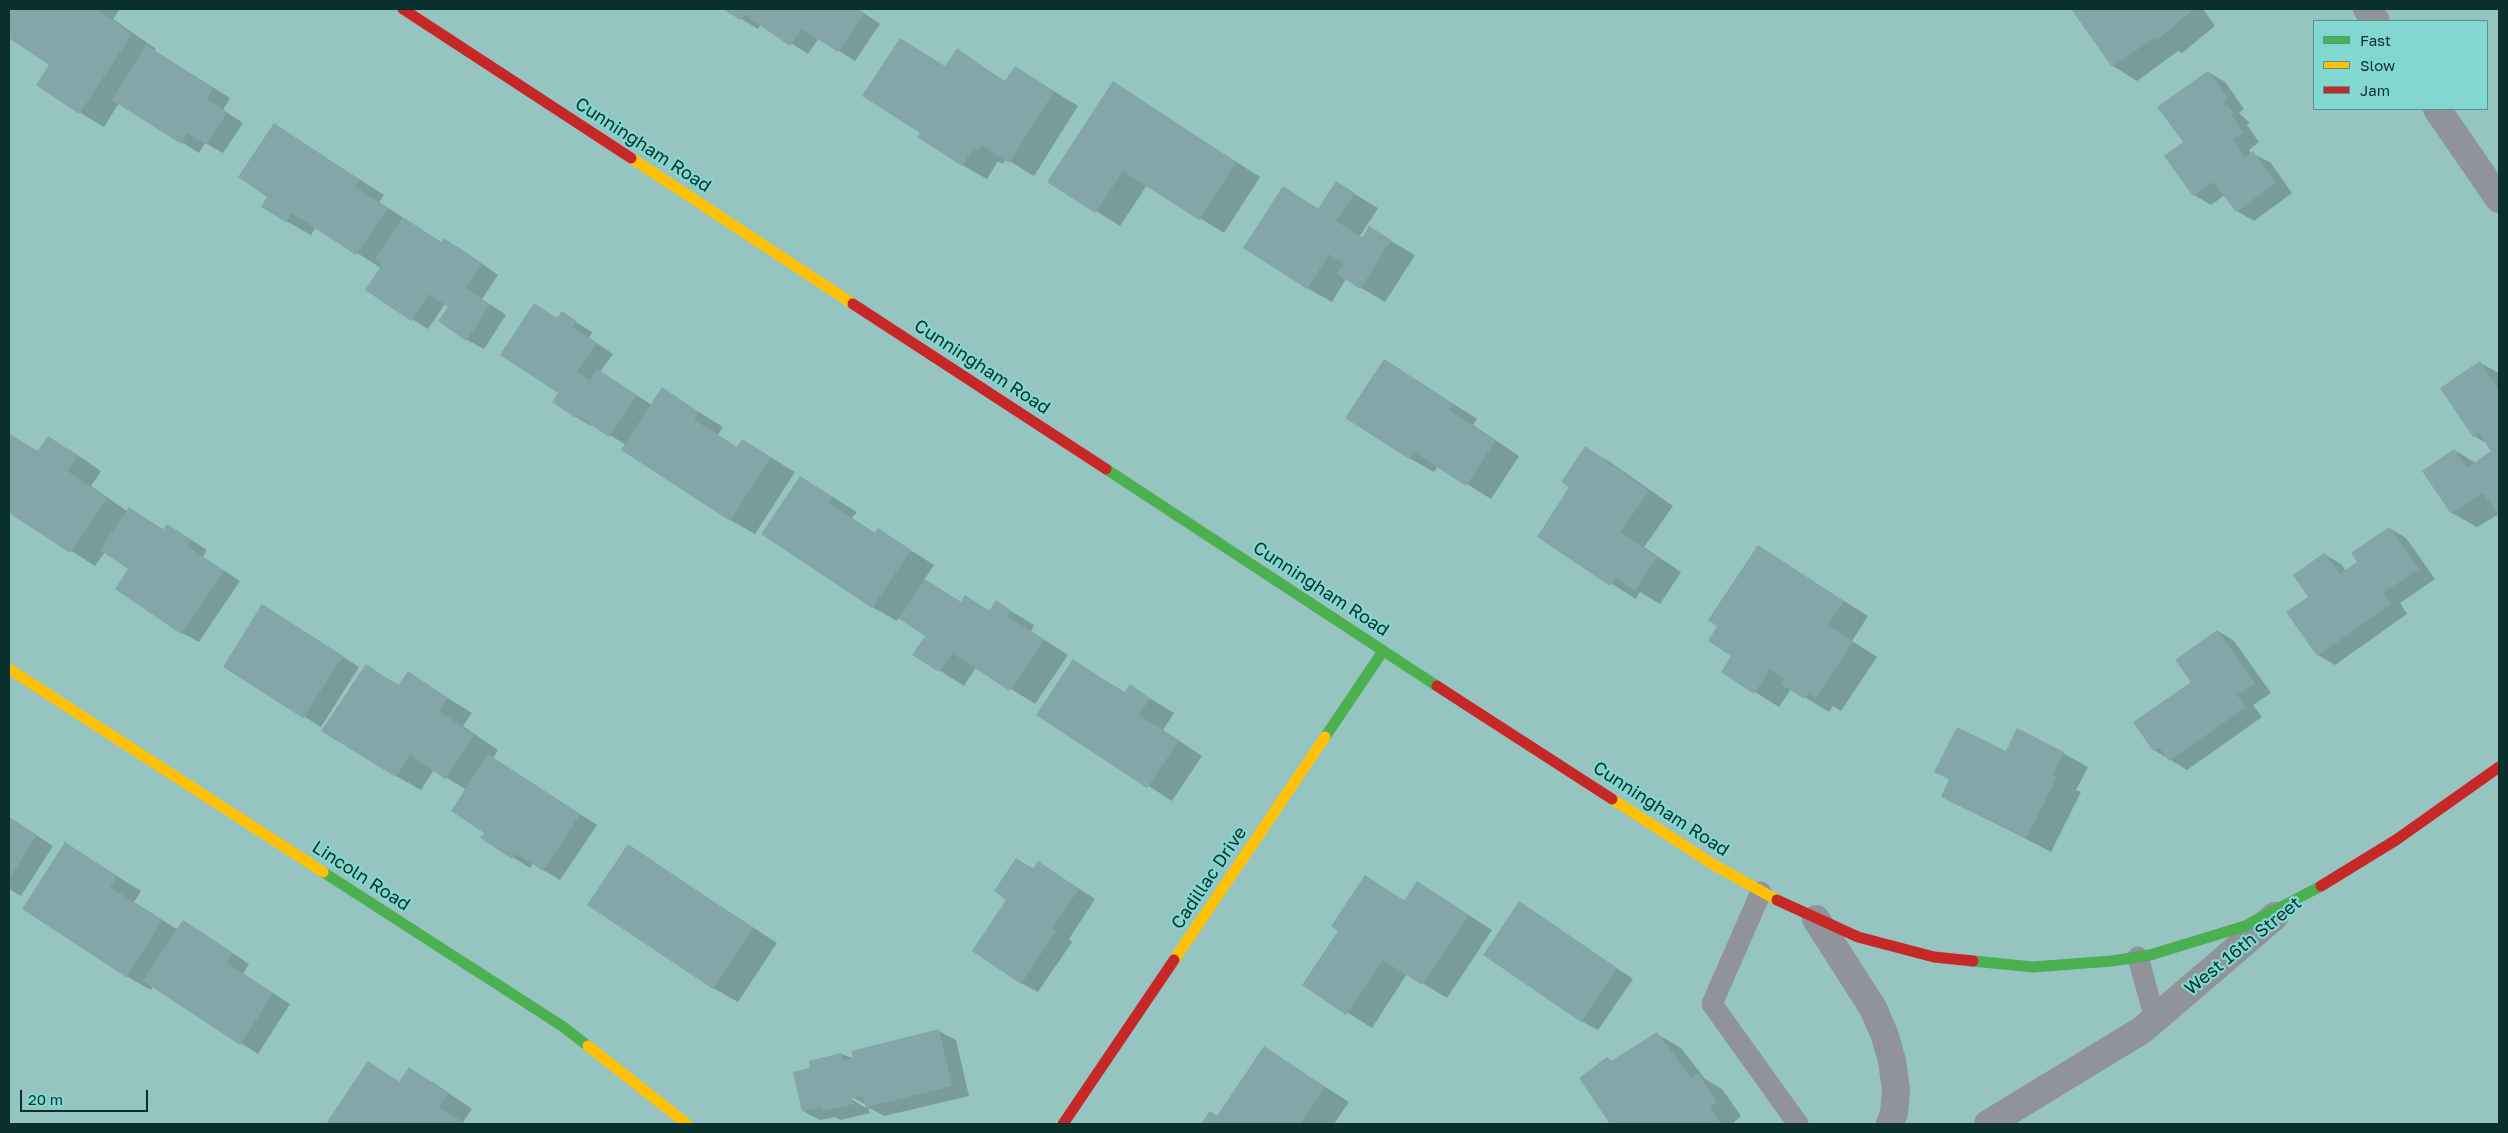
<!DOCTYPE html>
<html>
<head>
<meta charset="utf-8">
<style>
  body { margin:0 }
  #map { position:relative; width:2508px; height:1133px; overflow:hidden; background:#96c4c1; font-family:"Golos Text",sans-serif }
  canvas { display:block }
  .frame { position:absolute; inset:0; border:10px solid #0a302d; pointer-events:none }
  .legend { position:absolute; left:2313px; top:20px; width:175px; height:90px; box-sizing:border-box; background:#82d8d1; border:1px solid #52958f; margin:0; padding:6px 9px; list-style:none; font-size:15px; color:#0a302d }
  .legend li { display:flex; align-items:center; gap:10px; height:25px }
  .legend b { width:25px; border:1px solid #52958f }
  .scale { position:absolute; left:20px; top:1090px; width:128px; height:22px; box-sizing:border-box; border:2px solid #0a302d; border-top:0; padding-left:6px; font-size:15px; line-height:18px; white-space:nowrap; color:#0a302d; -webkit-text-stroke:4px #82d8d1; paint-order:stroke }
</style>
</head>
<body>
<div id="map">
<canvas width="2508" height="1133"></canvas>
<div class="frame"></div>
<ul class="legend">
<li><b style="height:6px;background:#4caf50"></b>Fast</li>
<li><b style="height:6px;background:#ffc107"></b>Slow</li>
<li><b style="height:6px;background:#c62828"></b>Jam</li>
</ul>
<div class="scale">20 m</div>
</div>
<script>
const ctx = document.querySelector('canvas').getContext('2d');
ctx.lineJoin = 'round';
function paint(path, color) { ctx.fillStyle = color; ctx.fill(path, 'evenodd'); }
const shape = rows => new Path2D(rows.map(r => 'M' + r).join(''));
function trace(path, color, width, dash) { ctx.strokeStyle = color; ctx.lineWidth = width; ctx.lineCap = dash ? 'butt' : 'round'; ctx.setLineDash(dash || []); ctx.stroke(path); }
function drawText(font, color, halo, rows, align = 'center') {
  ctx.font = font + ' "Golos Text",sans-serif'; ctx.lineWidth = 4.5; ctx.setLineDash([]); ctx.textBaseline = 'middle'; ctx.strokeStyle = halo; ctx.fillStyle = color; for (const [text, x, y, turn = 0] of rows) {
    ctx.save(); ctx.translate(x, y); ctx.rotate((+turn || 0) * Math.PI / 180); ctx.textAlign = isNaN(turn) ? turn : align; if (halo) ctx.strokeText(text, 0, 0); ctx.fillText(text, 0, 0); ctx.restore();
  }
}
paint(shape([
  [9,9,116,9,119,10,113,19,156,49,155,51,230,98,223,110,243,123,223,153,205,143,199,153,119,103,104,127,79,112,51,65,9,36],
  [725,9,858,9,880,24,855,61,819,38,808,54,761,24,758,29],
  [2072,9,2203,9,2215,26,2182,53,2178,51,2137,81,2113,66],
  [957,50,1006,82,1016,68,1078,106,1034,176,1006,159,1003,164,998,161,987,179,962,165,946,67],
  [2208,72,2225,82,2244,109,2239,113,2250,123,2247,125,2259,142,2249,150,2251,153,2270,162,2292,193,2254,221,2237,211,2225,195,2211,205,2194,195,2166,156,2185,142],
  [1113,83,1260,177,1224,233,1147,185,1120,226,1049,182],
  [274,125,384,195,379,202,442,243,444,240,461,249,498,275,482,299,506,315,484,349,467,340,450,306,445,304,428,329,412,319,381,268,316,227,311,235,286,221,269,196],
  [1336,183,1378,208,1360,236,1363,238,1369,228,1415,255,1385,302,1346,279,1332,302,1307,288,1284,188,1319,209],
  [535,305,558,319,562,313,592,332,589,338,613,354,600,372,652,405,662,389,723,427,718,435,738,448,742,440,795,472,755,534,730,520,626,445,592,424,591,426,574,416,560,392],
  [1385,360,1477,419,1473,425,1519,456,1491,499,1438,466,1434,472,1409,458],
  [2480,363,2499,373,2499,514,2477,527,2452,513,2454,450,2476,463,2493,452,2488,444,2474,436],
  [9,434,39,452,48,438,73,452,101,471,91,486,127,511,129,508,164,530,167,525,184,535,207,550,203,557,240,581,199,642,182,633,130,569,105,552,95,566,9,511],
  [1586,448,1610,462,1673,506,1644,547,1681,572,1660,604,1640,592,1636,599,1538,537,1571,487],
  [800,477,857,512,852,518,876,534,879,530,934,565,924,580,962,603,966,597,990,611,996,602,1034,625,1031,631,1068,655,1035,704,976,667,964,686,914,654,926,636,899,618,897,621,872,607],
  [2389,528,2406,538,2435,579,2400,603,2407,614,2335,665,2318,655,2324,554,2341,564,2346,571,2359,562],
  [1758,547,1868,616,1852,641,1877,657,1841,711,1833,706,1829,712,1791,689,1779,707,1755,692,1733,656,1719,626],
  [279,616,359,667,321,727,225,666],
  [2218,631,2234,641,2271,693,2253,705,2262,717,2187,770,2154,750,2192,683],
  [1073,661,1126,693,1130,686,1174,713,1163,730,1202,756,1172,801,1038,714],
  [366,666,400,686,408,673,472,713,463,726,498,750,493,758,597,825,560,880,533,864,530,868,482,838,486,833,467,790,434,770,421,790,396,776],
  [2006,753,2063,753,2088,767,2076,790,2081,792,2051,852,1943,796,1950,780,1936,772],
  [9,817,53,846,21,896,9,889],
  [65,844,141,891,134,902,178,930,200,931,249,964,243,974,290,1004,258,1054,153,986,151,990,126,976],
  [628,846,777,943,738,1002,713,988],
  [1016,859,1034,869,1055,873,1095,899,1069,939,1072,942,1038,992,1021,983,1008,900],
  [1365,876,1405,901,1417,882,1492,930,1447,998,1407,974,1372,1028,1304,985,1340,931],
  [1536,913,1633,979,1598,1030,1581,1021],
  [939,1031,956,1040,969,1096,884,1116,868,1107,870,1113,841,1120,835,1117,820,1120,803,1111,812,1069,841,1054,855,1059],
  [847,1094,866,1105,866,1108,846,1096],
  [1657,1034,1681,1048,1705,1079,1722,1089,1741,1116,1734,1122,1735,1124,1612,1124,1580,1078,1607,1058,1613,1062],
  [1264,1048,1349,1102,1334,1124,1203,1124,1210,1113,1218,1117],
  [369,1063,400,1082,409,1069,434,1083,472,1109,463,1122,466,1124,332,1124,329,1122]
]), '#0003');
paint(shape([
  [9,9,96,9,132,34,79,114,36,85,49,65,9,38],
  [723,9,858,9,864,13,838,52,802,29,790,46,744,14,740,20],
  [2071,9,2189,9,2191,11,2157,40,2155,37,2112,67],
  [900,38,945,66,957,48,1004,82,1015,66,1054,91,1009,163,981,145,978,151,973,148,962,166,917,137,920,133,862,96],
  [146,45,213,88,207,99,227,112,206,145,188,133,181,144,112,100],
  [2208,71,2228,98,2222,103,2224,106,2227,104,2234,113,2231,115,2243,132,2233,140,2245,157,2253,151,2276,183,2236,212,2213,182,2193,196,2164,156,2183,142,2157,107],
  [1113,81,1236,162,1199,220,1123,171,1095,213,1047,182],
  [274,123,360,180,355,187,388,208,356,255,292,213,286,222,261,207,267,197,238,177],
  [1336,181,1355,193,1336,221,1362,238,1369,226,1391,240,1360,289,1337,274,1344,264,1329,254,1307,289,1243,248,1283,186,1318,209],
  [403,217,441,242,444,238,482,264,466,288,490,305,466,341,438,321,448,307,429,294,411,321,365,290,382,265,375,259],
  [534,303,557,318,562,311,576,321,572,327,597,343,577,372,590,381,597,369,637,395,609,437,576,414,574,417,552,402,558,393,500,355],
  [1384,359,1453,404,1449,410,1495,441,1466,486,1414,452,1409,459,1345,418],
  [2480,361,2499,390,2499,416,2497,417,2499,421,2499,516,2483,493,2451,514,2422,471,2454,449,2467,468,2491,451,2479,433,2473,437,2440,388],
  [662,387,699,412,694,420,737,447,742,439,771,457,730,521,621,450],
  [9,433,37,452,48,436,78,456,67,471,107,498,70,553,9,513],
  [1585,446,1649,491,1620,532,1657,557,1635,591,1616,578,1610,586,1537,537,1569,487,1561,482],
  [800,476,833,497,829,503,874,534,878,528,911,550,872,608,761,534],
  [129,507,163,530,167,524,191,540,187,546,224,571,181,634,115,589,128,569,100,550],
  [2389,527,2419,569,2383,593,2391,604,2317,656,2286,612,2308,597,2293,575,2324,553,2340,574,2357,562,2351,553],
  [1758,545,1844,601,1828,625,1853,641,1816,698,1808,693,1804,699,1781,684,1784,679,1770,669,1754,694,1721,672,1731,656,1708,641,1717,626,1708,620],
  [925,579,961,602,965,595,989,611,996,600,1010,610,1007,616,1044,640,1010,691,952,653,939,672,912,655,925,636,899,619],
  [262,604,343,656,303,718,223,667],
  [2217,630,2255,683,2237,695,2246,707,2169,761,2159,747,2153,751,2133,722,2191,682,2175,660],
  [1073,659,1124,693,1130,684,1150,698,1139,715,1179,740,1147,788,1036,715],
  [366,664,398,686,408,671,448,698,439,711,474,735,445,779,410,755,396,777,321,731],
  [1957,727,2006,751,2017,728,2064,752,2052,775,2057,777,2026,839,1941,797,1949,779,1934,772],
  [488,754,580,814,543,871,517,854,512,859,480,838,484,833,451,811],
  [9,817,37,835,9,879],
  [65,842,117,876,110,887,162,921,126,977,22,909],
  [628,844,753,928,713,989,587,905],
  [1016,858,1033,869,1038,861,1079,889,1052,928,1056,931,1021,984,972,951,1006,900,994,891],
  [1365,875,1404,901,1417,881,1469,915,1422,985,1383,960,1346,1015,1302,985,1338,931,1331,926],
  [1519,901,1617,968,1581,1022,1483,955],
  [183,920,233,953,227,963,273,993,240,1045,143,981],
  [939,1029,952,1086,866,1107,863,1096,852,1098,854,1104,823,1111,821,1107,802,1111,793,1072,810,1068,809,1061,841,1053,843,1061,853,1058,851,1051],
  [1657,1032,1691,1078,1698,1074,1717,1102,1710,1107,1721,1124,1610,1124,1579,1078,1607,1057,1611,1061],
  [1264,1046,1325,1087,1300,1124,1201,1124,1210,1111,1217,1116],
  [368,1061,399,1082,409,1067,448,1094,439,1107,466,1124,329,1124,327,1122]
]), '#83a7a9');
trace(shape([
  [1761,892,1712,1004,1798,1124],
  [2138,957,2155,1019]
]), '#90939a', 21);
trace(shape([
  [2367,9,2376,21],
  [2437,109,2499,199],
  [1816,919,1873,1008,1885,1036,1892,1061,1896,1090,1894,1113,1890,1124],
  [1988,1124,2142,1030,2275,916]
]), '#90939a', 28);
trace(shape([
  [1106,469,1437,686],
  [1325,737,1383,651],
  [323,872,562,1026,588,1046],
  [1973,961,2033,967,2112,961,2150,955,2245,926,2321,886]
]), '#4caf50', 11);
trace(shape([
  [631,158,853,304],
  [9,669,323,872],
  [1612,799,1714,865,1777,900],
  [1174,960,1325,737],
  [588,1046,687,1124]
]), '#ffc107', 11);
trace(shape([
  [403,9,631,158],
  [853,304,1106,469],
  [1437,686,1612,799],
  [2321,886,2396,840,2499,767],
  [1777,900,1858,937,1934,957,1973,961],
  [1063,1124,1174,960]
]), '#c62828', 11);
drawText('18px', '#0a302d', '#82d8d1', [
  ["Cunningham Road",643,145,33],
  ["Cunningham Road",982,367,33],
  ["Cunningham Road",1321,589,33],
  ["Cunningham Road",1661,809,33],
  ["Lincoln Road",361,876,33],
  ["Cadillac Drive",1209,878,-56],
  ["West 16th Street",2243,946,-39]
]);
</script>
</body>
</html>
